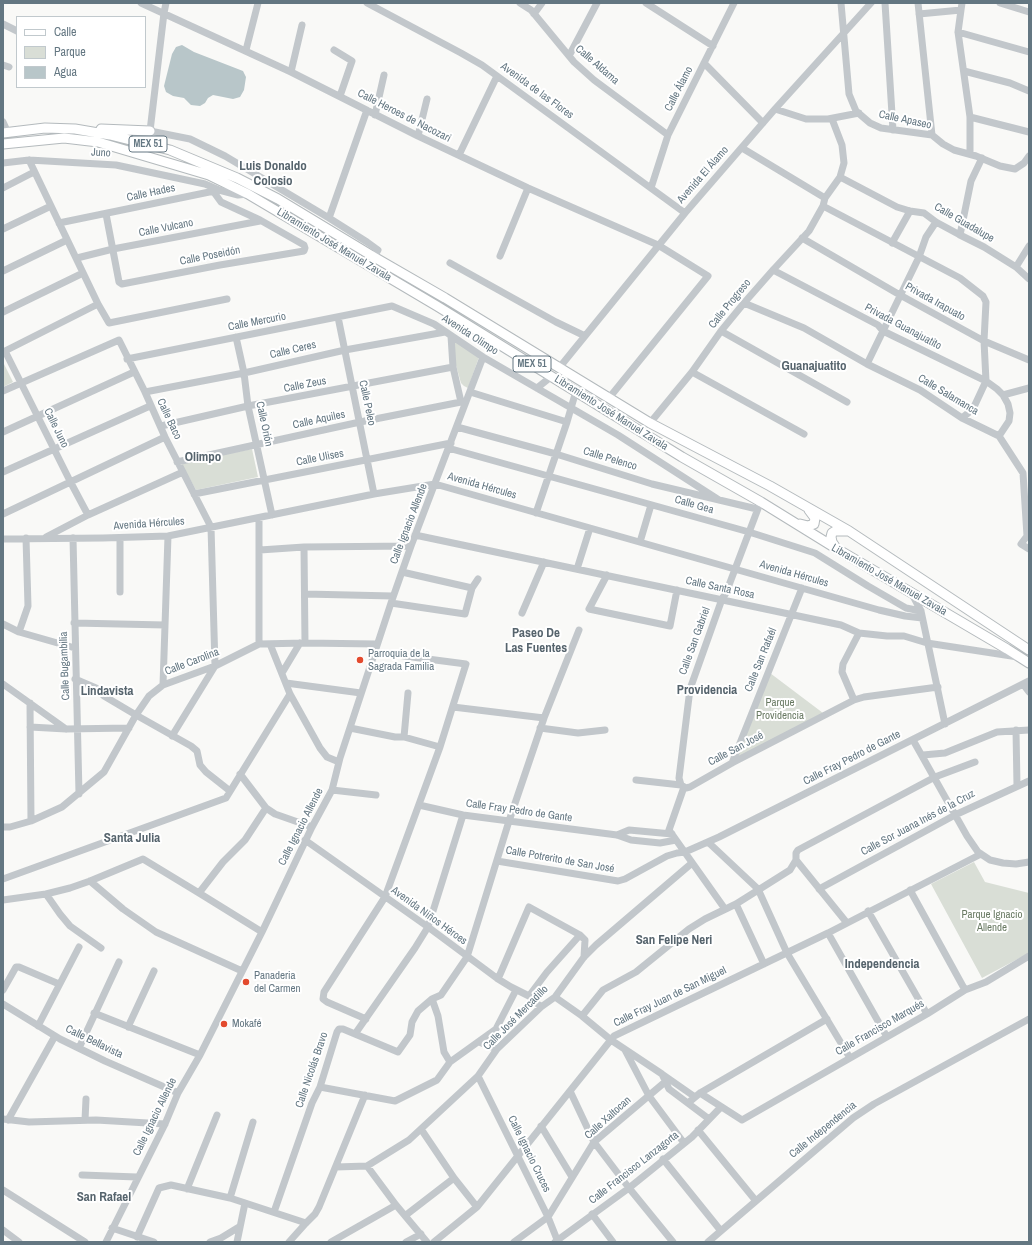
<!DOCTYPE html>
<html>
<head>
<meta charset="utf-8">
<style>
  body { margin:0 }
  #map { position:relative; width:1032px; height:1245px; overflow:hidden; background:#f9f9f7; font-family:"Archivo Narrow",sans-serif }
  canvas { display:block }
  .frame { position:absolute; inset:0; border:4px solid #647782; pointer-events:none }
  .legend { position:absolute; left:16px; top:16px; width:130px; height:72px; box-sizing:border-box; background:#fff; border:1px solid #c1c9cd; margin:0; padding:5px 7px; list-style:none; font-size:12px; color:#647782 }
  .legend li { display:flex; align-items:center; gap:8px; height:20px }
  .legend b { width:20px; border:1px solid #c1c9cd }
</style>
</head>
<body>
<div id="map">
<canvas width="1032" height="1245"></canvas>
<div class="frame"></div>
<ul class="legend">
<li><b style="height:5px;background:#fff"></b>Calle</li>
<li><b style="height:11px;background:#d9ded6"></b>Parque</li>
<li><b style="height:11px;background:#b8c6c9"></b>Agua</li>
</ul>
</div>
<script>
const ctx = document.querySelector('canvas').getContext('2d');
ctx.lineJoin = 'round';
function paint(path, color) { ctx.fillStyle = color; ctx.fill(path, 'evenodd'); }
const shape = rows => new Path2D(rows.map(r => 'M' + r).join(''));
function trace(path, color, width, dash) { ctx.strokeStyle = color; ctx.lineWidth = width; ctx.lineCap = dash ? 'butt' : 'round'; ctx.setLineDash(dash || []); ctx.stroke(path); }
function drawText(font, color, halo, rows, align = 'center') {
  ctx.font = font + ' "Archivo Narrow",sans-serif'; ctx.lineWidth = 4; ctx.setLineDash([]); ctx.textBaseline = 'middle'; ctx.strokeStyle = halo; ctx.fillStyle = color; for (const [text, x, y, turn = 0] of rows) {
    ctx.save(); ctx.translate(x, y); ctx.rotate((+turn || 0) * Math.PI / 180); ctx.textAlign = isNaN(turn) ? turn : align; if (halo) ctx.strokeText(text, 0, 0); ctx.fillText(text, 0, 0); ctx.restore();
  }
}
paint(shape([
  [454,341,479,357,468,388,464,386,461,383,455,362],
  [3,362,13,382,3,387],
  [252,449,258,477,196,490,181,463],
  [770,673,823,713,736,758],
  [974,862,985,882,1029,893,1029,953,982,978,931,884]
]), '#d9ded6');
paint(shape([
  [182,45,194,52,243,71,246,77,244,90,240,97,233,99,213,95,208,98,205,103,200,106,191,105,184,98,173,96,166,92,164,86,172,54,176,47]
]), '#b8c6c9');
const major = shape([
  [101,129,150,131],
  [3,133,45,128,75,129,110,135,170,150,237,178,278,199,374,257,445,298,650,423,770,486,849,531,1029,650],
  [3,144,64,138,98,142,209,175,248,194,437,306,682,457,761,502,837,549,1007,649,1029,663],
  [800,524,808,526,814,524,815,518,809,510],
  [836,548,832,542,831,537,832,533,835,531,848,531]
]);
trace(major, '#b4babd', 11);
trace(shape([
  [141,3,291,72,418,136,528,188,658,245,708,276,609,398],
  [166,3,164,13,150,131,190,139,225,156,329,218,367,242,378,250,374,257],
  [367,3,461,53,482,65,685,213],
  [520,3,531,10,574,62,594,80,668,135],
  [646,3,713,46],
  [841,3,849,94,856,111,870,123,881,128,932,135,943,144,954,150,976,156,1000,166,1015,169,1024,163,1029,156],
  [885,3,893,130],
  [918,3,932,135],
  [1000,3,1029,12],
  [961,10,958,32,970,117,970,154],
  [534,14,542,3],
  [919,14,961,10,962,3],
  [3,24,17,31],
  [958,32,1029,52],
  [246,50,258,3],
  [334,50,352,61,340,96],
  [569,56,597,3],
  [704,63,763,123],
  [3,65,9,67],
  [964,71,1010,83,1029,91],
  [291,72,302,25],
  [775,109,806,119,828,119,859,113],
  [375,115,384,75],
  [970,117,1029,132],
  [832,119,842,145,844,163,840,177],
  [3,122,8,133],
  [418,136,427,99],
  [742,148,825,198],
  [459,155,497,76],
  [29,160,98,304,109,323,227,299],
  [3,163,29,160,116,165,205,184,219,190],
  [3,188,34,172],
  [651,188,668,135,734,3],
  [823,206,960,278,983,296,986,302,984,341,986,381,973,409,962,418],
  [106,214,119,282,122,284,220,265,304,251,305,248,304,245,260,220,221,202,213,191],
  [329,218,367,110],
  [59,223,219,190,238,195,248,194],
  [3,229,51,206],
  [960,235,971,181,982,158],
  [802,238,900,295,984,341,1029,360],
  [892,243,910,211],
  [500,256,528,188],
  [77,258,113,249,260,221],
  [450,263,556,322,585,336],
  [1016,267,1029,246],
  [773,270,878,325,883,331,986,381,997,389,1003,395,1008,404,1010,413,1009,421,999,436],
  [3,271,67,240],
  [744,303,804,328,867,364,920,390,962,418,999,436,1023,473,1027,536,1021,544,1029,549],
  [3,312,83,273],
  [338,317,374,494],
  [721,331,847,402],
  [451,336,453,367,461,402],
  [236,337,244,373,248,406,272,515],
  [5,351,71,483,88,515],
  [3,352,98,304],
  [127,359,392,306,434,324,483,357,618,435,719,500],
  [867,364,919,257,926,237,936,222],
  [559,368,685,213,775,109,871,3],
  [692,372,804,434],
  [537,388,552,376],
  [3,391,119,340,145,392,165,437,211,527,215,666,172,736],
  [145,392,244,373,345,350,445,332],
  [470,392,567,422],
  [1003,395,1029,388],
  [650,423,692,372,721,331,744,303,773,270,809,231,823,206,825,198,840,177,897,207,910,211,924,213,936,222,960,235,984,247,1016,267,1029,279],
  [161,426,248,406,453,367],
  [457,427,556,454,652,484,757,509],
  [3,432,134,372],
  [448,448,749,532,815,553,868,586,906,608,921,611],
  [177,462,360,422,466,401],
  [3,472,150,406],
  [194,494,451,443],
  [536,513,567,422,576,391],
  [3,514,165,437],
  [415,535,841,625,859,633,887,636,904,636,927,643,1018,657],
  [46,537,88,515,183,472],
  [73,538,79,794],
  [120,538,120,592],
  [3,539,103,538,168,536,374,494,435,484,879,610,905,616,922,618],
  [640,542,651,505],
  [304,547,305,643],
  [260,550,304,547,411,546],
  [577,569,590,528],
  [402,572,472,588],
  [607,575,589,609,670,626,677,590],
  [911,592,921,611,945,724],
  [305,594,393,596],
  [391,603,465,614,472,588,478,579],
  [522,613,544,562],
  [74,623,165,625],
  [3,624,19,632,75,648],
  [19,632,28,606,26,538],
  [259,644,259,518],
  [270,644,290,694,320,748,327,757,339,762],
  [282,673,300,643],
  [75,679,96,688,104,696,136,715,191,746,197,751,200,765,206,772,230,791],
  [286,683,361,693],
  [3,684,66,729],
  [1023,684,1029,692],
  [163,685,168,536],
  [854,700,842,672,843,664,859,633],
  [30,703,31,821],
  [453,707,544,718],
  [30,727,66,729,129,728],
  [350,728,395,737,404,737,440,747],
  [540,728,578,733,605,730],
  [1016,730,1017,786],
  [404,737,408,693],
  [913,740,967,836,978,852,990,860,1003,863,1016,864,1029,862],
  [923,755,945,753,997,732,1029,730],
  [732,763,802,588],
  [240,774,266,808,275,814,312,827],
  [636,780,681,785,686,788,690,787,732,763,854,700,864,697,938,687],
  [681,785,679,778,690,689,722,599,726,593,759,506],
  [684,787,669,830,725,909],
  [332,790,376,795],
  [419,805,463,815,617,835,631,840,660,843,676,840],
  [3,827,10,827,31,821,62,807,104,772,136,715,149,696,163,685,215,666,259,644,305,643,377,644],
  [617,835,629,830,672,834],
  [305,840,428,927,498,979,511,987,529,996,541,1007],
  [708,842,758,889,787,953,850,1058],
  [796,860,847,923],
  [497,861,618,881,625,879,667,856,677,853,685,852,719,837,1029,681],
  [3,879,226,798,290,694],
  [90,881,123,909,156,932,242,971],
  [819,889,955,815,1029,781],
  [910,890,965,990],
  [199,893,223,862,245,840,266,808],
  [46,894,60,914,70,926,101,948],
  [3,900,46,894,70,888,90,881,143,859,199,893,262,932],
  [736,904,764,964],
  [868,911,927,1014],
  [828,933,887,1037],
  [498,979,529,907,580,935,585,940,584,957],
  [3,990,16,967,19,967,59,984],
  [529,996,547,972,580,935],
  [555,997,582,1016,611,1040,662,1074,669,1089,709,1119],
  [432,999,438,1016,444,1052,450,1062],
  [3,1004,60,1039,105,1061,178,1093],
  [94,1013,200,1055],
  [582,1016,603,990,636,972,689,929,705,919,736,904,790,870,796,860,796,853,798,850,935,777,975,762],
  [366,1019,327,1002,323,999,324,992,385,897,440,747,466,664,374,652],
  [38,1026,79,947],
  [128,1027,154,971],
  [355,1034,415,948,428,927,463,815],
  [479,1042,497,1049],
  [79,1048,119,962],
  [625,1050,649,1096,684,1143],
  [662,1074,695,1097],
  [478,1076,548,1217,558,1242],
  [320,1087,395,1101,437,1080,450,1062,496,1029,516,990],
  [570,1091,594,1142,629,1188,673,1242],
  [700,1093,742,1120,927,1014,965,990,986,982,1029,956],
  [688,1103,700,1093,827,1019],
  [3,1119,29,1122,96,1120,165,1124],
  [8,1120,55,1036],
  [85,1120,86,1099],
  [541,1126,572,1177],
  [421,1129,454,1178,477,1207],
  [698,1130,756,1201],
  [663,1159,721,1231],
  [367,1166,396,1205,427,1242],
  [336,1167,367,1166,409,1140,478,1076,497,1049,541,1007,555,997,584,957,596,945,692,863],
  [82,1175,137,1177],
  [187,1189,217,1115],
  [3,1190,85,1242],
  [230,1198,253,1122],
  [274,1212,312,1103,320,1087,337,1032,339,1029,343,1029,398,1052,410,1035,412,1022,418,1011,432,999,441,995,467,957,509,821,544,718,579,630],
  [592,1214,613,1242],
  [406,1215,454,1178],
  [112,1228,154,1242],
  [3,1230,19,1242],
  [137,1237,159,1188,171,1185,230,1198,306,1223],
  [106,1242,165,1124,178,1093,200,1055,262,932,312,827,332,790,340,758,391,603,411,546,483,357],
  [210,1242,221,1238,239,1227],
  [237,1242,245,1203],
  [289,1242,306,1223,315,1214,319,1207,365,1095],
  [331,1242,396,1205],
  [406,1242,421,1234],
  [434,1242,477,1207,614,1036,828,933,981,854],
  [514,1242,548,1217,594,1142,665,1082],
  [555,1242,629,1188,692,1137,721,1107],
  [708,1242,853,1118,874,1104,1029,1019]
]), '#c2c7cb', 7);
trace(major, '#fff', 9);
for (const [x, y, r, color] of [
  [360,660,4,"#e34a2d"],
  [246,982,4,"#e34a2d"],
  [224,1024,4,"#e34a2d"]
]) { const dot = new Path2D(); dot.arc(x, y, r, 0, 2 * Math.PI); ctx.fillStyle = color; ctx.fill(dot); trace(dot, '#fff', 1.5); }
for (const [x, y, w] of [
  [148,144,38],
  [532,364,38]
]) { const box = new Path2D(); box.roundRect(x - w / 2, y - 8, w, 16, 3); ctx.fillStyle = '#fff'; ctx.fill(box); trace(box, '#647782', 1); }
drawText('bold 10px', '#647782', null, [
  ["MEX 51",148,144],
  ["MEX 51",532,364]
]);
drawText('11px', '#647782', '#fff', [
  ["Calle Aldama",597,65,41],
  ["Calle Álamo",679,89,-63],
  ["Avenida de las Flores",537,91,36],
  ["Calle Heroes de Nacozari",404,116,27],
  ["Calle Apaseo",905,120,12],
  ["Juno",101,153,3],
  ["Avenida El Álamo",703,175,-49],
  ["Calle Hades",151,193,-12],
  ["Calle Guadalupe",964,223,30],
  ["Calle Vulcano",166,228,-11],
  ["Libramiento José Manuel Zavala",334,245,31],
  ["Calle Poseidón",210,256,-11],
  ["Privada Irapuato",935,302,29],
  ["Calle Progreso",730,304,-51],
  ["Calle Mercurio",257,322,-11],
  ["Privada Guanajuatito",903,327,28],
  ["Avenida Olimpo",470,335,33],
  ["Calle Ceres",293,350,-13],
  ["Calle Zeus",305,385,-11],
  ["Calle Salamanca",948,395,31],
  ["Calle Peleo",367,403,78],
  ["Libramiento José Manuel Zavala",611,413,32],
  ["Calle Baco",169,419,65],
  ["Calle Aquiles",319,420,-12],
  ["Calle Orión",264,424,78],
  ["Calle Juno",56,428,64],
  ["Calle Ulises",320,458,-11],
  ["Calle Pelenco",610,459,17],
  ["Avenida Hércules",482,486,16],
  ["Calle Gea",694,505,16],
  ["Avenida Hércules",149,524,-4],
  ["Calle Ignacio Allende",409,524,-69],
  ["Avenida Hércules",794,574,16],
  ["Libramiento José Manuel Zavala",889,580,30],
  ["Calle Santa Rosa",720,588,12],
  ["Calle San Gabriel",695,641,-70],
  ["Calle San Rafaél",761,660,-68],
  ["Calle Carolina",192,662,-21],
  ["Calle Bugambilia",65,666,-92],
  ["Calle San José",736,749,-28],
  ["Calle Fray Pedro de Gante",852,758,-27],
  ["Calle Fray Pedro de Gante",519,811,8],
  ["Calle Sor Juana Inés de la Cruz",918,823,-28],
  ["Calle Ignacio Allende",301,827,-63],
  ["Calle Potrerito de San José",560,860,10],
  ["Avenida Niños Héroes",429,916,36],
  ["Calle Fray Juan de San Miguel",670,997,-26],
  ["Calle José Mercadillo",516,1018,-45],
  ["Calle Francisco Marqués",880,1028,-30],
  ["Calle Bellavista",94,1042,26],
  ["Calle Nicolás Bravo",312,1070,-71],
  ["Calle Ignacio Allende",155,1117,-64],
  ["Calle Xaltocan",608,1118,-42],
  ["Calle Independencia",823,1130,-39],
  ["Calle Ignacio Cruces",529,1154,64],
  ["Calle Francisco Lanzagorta",634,1168,-38]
]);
drawText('11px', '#647782', '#fff', [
  ["Parroquia de la",368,654],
  ["Sagrada Familia",368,667],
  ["Panaderia",254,976],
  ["del Carmen",254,989],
  ["Mokafé",232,1024]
], 'left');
drawText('11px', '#697a63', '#fff', [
  ["Parque",780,703],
  ["Providencia",780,716],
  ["Parque Ignacio",992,915],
  ["Allende",992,928]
]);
drawText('bold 13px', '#56646d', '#fff', [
  ["Luis Donaldo",273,167],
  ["Colosio",273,182],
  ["Guanajuatito",814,367],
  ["Olimpo",203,458],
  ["Paseo De",536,634],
  ["Las Fuentes",536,649],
  ["Providencia",707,691],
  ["Lindavista",107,692],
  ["Santa Julia",132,839],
  ["San Felipe Neri",674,941],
  ["Independencia",882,965],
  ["San Rafael",104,1198]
]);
</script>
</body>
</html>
